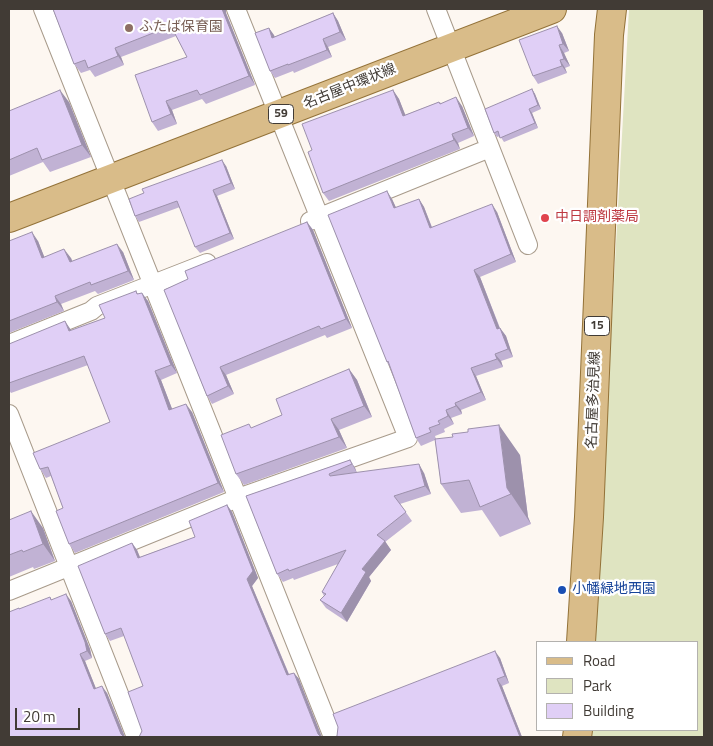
<!DOCTYPE html>
<html>
<head>
<meta charset="utf-8">
<style>
  body { margin:0 }
  #map { position:relative; width:713px; height:746px; overflow:hidden; background:#fdf7f1; font-family:"Titillium Web",sans-serif }
  canvas { display:block }
  .frame { position:absolute; inset:0; border:10px solid #413b35; pointer-events:none }
  .legend { position:absolute; left:536px; top:641px; width:162px; height:90px; box-sizing:border-box; background:#fff; border:1px solid #b3b1ae; margin:0; padding:6px 9px; list-style:none; font-size:15px; color:#413b35 }
  .legend li { display:flex; align-items:center; gap:10px; height:25px }
  .legend b { width:25px; border:1px solid #b3b1ae }
  .scale { position:absolute; left:15px; top:708px; width:65px; height:22px; box-sizing:border-box; border:2px solid #413b35; border-top:0; padding-left:6px; font-size:15px; line-height:18px; white-space:nowrap; color:#413b35; -webkit-text-stroke:4px #fff; paint-order:stroke }
</style>
</head>
<body>
<div id="map">
<canvas width="713" height="746"></canvas>
<div class="frame"></div>
<ul class="legend">
<li><b style="height:6px;background:#d9bc89"></b>Road</li>
<li><b style="height:14px;background:#dfe4c1"></b>Park</li>
<li><b style="height:14px;background:#e0cff6"></b>Building</li>
</ul>
<div class="scale">20 m</div>
</div>
<script>
const ctx = document.querySelector('canvas').getContext('2d');
ctx.lineJoin = 'round';
function paint(path, color) { ctx.fillStyle = color; ctx.fill(path, 'evenodd'); }
const shape = rows => new Path2D(rows.map(r => 'M' + r).join(''));
function trace(path, color, width, dash) { ctx.strokeStyle = color; ctx.lineWidth = width; ctx.lineCap = dash ? 'butt' : 'round'; ctx.setLineDash(dash || []); ctx.stroke(path); }
function drawText(font, color, halo, rows, align = 'center') {
  ctx.font = font + ' "Titillium Web","Noto Sans JP",sans-serif'; ctx.lineWidth = 4.5; ctx.setLineDash([]); ctx.textBaseline = 'middle'; ctx.strokeStyle = halo; ctx.fillStyle = color; for (const [text, x, y, turn = 0] of rows) {
    ctx.save(); ctx.translate(x, y); ctx.rotate((+turn || 0) * Math.PI / 180); ctx.textAlign = isNaN(turn) ? turn : align; if (halo) ctx.strokeText(text, 0, 0); ctx.fillText(text, 0, 0); ctx.restore();
  }
}
paint(shape([
  [629,9,704,9,704,737,592,737,592,730,697,730,697,642,594,642]
]), '#dfe4c1');
const minor = shape([
  [43,9,333,737],
  [436,9,528,245],
  [310,221,490,148],
  [9,344,91,311,97,306,207,263],
  [9,414,136,737],
  [9,591,238,498,408,438,236,9]
]);
const primary = shape([
  [9,218,552,9],
  [581,642,589,517,609,35,612,9],
  [577,737,578,730]
]);
trace(minor, '#a89b8b', 20);
trace(primary, '#937238', 30);
trace(minor, '#fff', 18);
trace(primary, '#d9bc89', 28);
paint(shape([
  [53,9,226,9,226,13,255,85,206,104,202,99,172,110,177,124,158,131,152,122,187,57,176,36,121,57,124,65,95,77,90,70,81,73,74,64],
  [333,13,338,21,346,40,328,47,332,57,294,73,293,71,275,78,270,71,269,28,274,37],
  [562,33,569,51,564,53,570,66,565,68,567,73,538,84,533,76],
  [532,89,535,94,541,109,532,113,538,128,504,142,500,136,497,137,494,133],
  [393,90,399,99,405,115,439,102,441,103,462,106,474,136,458,143,460,149,329,201,323,193],
  [69,102,91,157,50,172,43,162,9,176,9,111],
  [226,166,235,189,217,196,234,239,200,253,195,247,180,207,139,222,135,216],
  [392,199,396,208,419,199,424,207,432,227,497,212,516,262,480,277,500,328,506,336,513,357,501,361,503,367,476,376,486,400,461,410,462,414,451,418,454,424,444,429,445,432,435,436,436,439,520,455,528,517,531,524,500,537,482,510,461,513,441,484,435,440,421,446,416,438,390,367,387,362],
  [307,222,313,230,352,328,327,338,325,335,226,375,234,394,212,404,207,396,188,279],
  [9,241,38,241,44,257,71,258,72,261,123,252,134,280,98,294,95,291,61,304,64,311,9,333],
  [136,291,138,294,148,301,177,373,161,380,172,409,192,412,224,492,75,553,69,544,63,508,51,476,46,478,40,469,110,422,88,365,11,393,9,390,9,344,71,331,105,318],
  [349,369,357,380,372,417,339,430,347,448,244,485,236,474,252,428,282,415],
  [350,460,355,468,357,473,424,473,431,494,400,504,412,521,385,542,391,550,369,577,371,581,347,622,326,608,320,600,324,596,322,592,338,564,294,580,293,578,283,582,277,574,246,496],
  [227,505,232,512,258,578,252,586,289,674,294,673,299,679,139,737,142,731,143,686,124,636,110,641,105,634,132,543,137,550,140,557,195,537],
  [9,520,43,528,55,561,34,569,33,567,9,577],
  [50,597,52,600,71,601,90,649,92,658,85,661,96,689,107,693,125,737,9,737],
  [500,658,509,683,502,686,522,737,335,737]
]), '#c1b2d4');
paint(shape([
  [222,9,226,9,226,13,255,85,249,76],
  [333,13,338,21,346,40,340,32],
  [557,26,562,33,569,51,563,44],
  [269,28,274,35,278,45,272,38],
  [323,39,328,47,332,57,327,50],
  [559,45,564,53,570,66,564,59],
  [115,48,121,57,124,65,118,56],
  [560,60,565,68,567,73,562,66],
  [532,89,535,94,541,109,538,105],
  [60,90,69,102,91,157,82,145],
  [393,90,399,99,409,124,403,116],
  [456,97,462,106,474,136,468,128],
  [166,101,172,110,177,124,171,114],
  [529,109,532,113,538,128,535,123],
  [452,134,458,143,460,149,454,140],
  [222,160,226,166,235,189,231,183],
  [213,190,217,196,234,239,230,233],
  [387,191,392,199,400,216,394,208],
  [419,199,424,207,435,236,430,228],
  [492,204,497,212,516,262,511,254],
  [307,222,313,230,352,328,346,319],
  [32,232,38,241,48,266,42,258],
  [117,244,123,252,134,280,128,271],
  [64,249,71,258,76,271,70,262],
  [474,270,480,277,503,337,497,329],
  [142,293,148,301,177,373,171,365],
  [55,296,61,304,64,311,57,302],
  [65,321,71,330,69,331],
  [500,328,506,336,513,357,508,349],
  [495,354,501,361,503,367,497,359],
  [220,367,226,375,234,394,228,386],
  [471,368,476,376,486,400,481,392],
  [349,369,357,380,372,417,364,406],
  [155,371,161,380,176,419,169,410],
  [455,403,461,410,462,414,456,406],
  [186,404,192,412,224,492,218,483],
  [446,410,451,418,454,424,448,416],
  [331,419,339,430,347,448,339,437],
  [499,425,520,455,528,517,531,524,507,488],
  [350,460,355,468,357,473,352,464],
  [419,464,424,473,431,494,425,486],
  [227,505,232,512,258,578,252,586,292,682,287,675,247,579],
  [31,511,43,528,55,561,43,544],
  [385,541,391,550,369,577,371,581,347,622,341,613,362,569],
  [132,543,137,550,143,565,138,558],
  [66,594,71,601,90,649,92,658,87,651],
  [495,651,500,658,509,683,505,676],
  [80,654,85,661,99,696,94,689],
  [294,673,299,679,322,737,321,737,318,734],
  [497,679,502,686,522,737,520,737],
  [102,686,107,693,125,737,124,737,121,734]
]), '#9d91ac');
const building = shape([
  [53,9,222,9,249,76,200,95,197,90,166,101,171,114,152,122,135,75,187,57,171,26,115,48,118,56,88,68,85,60,74,64,53,9],
  [333,13,340,32,323,39,327,50,288,65,288,64,270,71,255,33,269,28,272,38,333,13],
  [557,26,563,44,559,45,564,59,560,60,562,66,533,76,519,40,557,26],
  [532,89,538,105,529,109,535,123,500,138,498,131,494,133,485,109,532,89],
  [60,90,82,145,42,160,37,148,9,160,9,111,60,90],
  [393,90,403,116,439,102,440,104,456,97,468,128,452,134,454,140,323,193,308,152,312,150,302,124,393,90],
  [222,160,231,183,213,190,230,233,195,247,177,201,135,216,129,199,144,193,142,189,222,160],
  [387,191,394,208,419,199,430,228,492,204,511,254,474,270,497,329,500,328,508,349,495,354,497,359,471,368,481,392,455,403,456,406,446,410,448,416,438,421,440,424,429,428,431,432,416,438,388,361,387,362,328,215,387,191],
  [307,222,346,319,321,329,319,326,220,367,228,386,207,396,164,290,188,279,185,271,307,222],
  [32,232,42,258,64,249,70,262,117,244,128,271,91,285,90,282,55,296,57,302,9,321,9,241,32,232],
  [136,291,137,294,142,293,171,365,155,371,169,410,186,404,218,483,69,544,56,511,63,508,48,467,40,469,33,453,110,422,84,356,9,383,9,344,65,321,69,331,105,318,99,305,136,291],
  [349,369,364,406,331,419,339,437,236,474,221,435,249,424,251,428,282,415,276,399,349,369],
  [499,425,507,488,511,494,480,507,469,480,441,484,435,439,453,437,452,434,468,432,468,429,499,425],
  [350,460,352,464,329,474,330,476,419,464,425,486,394,496,406,512,377,535,385,541,362,569,366,572,341,613,320,600,326,594,322,592,346,550,289,571,288,569,277,574,246,496,350,460],
  [227,505,253,571,247,579,287,675,294,673,318,734,321,737,139,737,142,731,128,692,143,686,121,628,105,634,78,566,132,543,138,558,195,537,189,521,227,505],
  [31,511,43,544,23,552,22,550,9,555,9,520,31,511],
  [66,594,85,642,87,651,80,654,94,689,102,686,121,734,124,737,9,737,9,612,19,608,19,609,50,597,51,600,66,594],
  [495,651,505,676,497,679,520,737,335,737,337,736,338,727,333,714,495,651]
]);
paint(building, '#e0cff6');
trace(building, '#9d91ac', 1);
for (const [x, y, r, color] of [
  [129,28,5,"#8d6e63"],
  [545,218,5,"#e0444e"],
  [562,590,5,"#1a4fb4"]
]) { const dot = new Path2D(); dot.arc(x, y, r, 0, 2 * Math.PI); ctx.fillStyle = color; ctx.fill(dot); trace(dot, '#fff', 2); }
for (const [x, y, w] of [
  [281,114,25],
  [597,326,25]
]) { const box = new Path2D(); box.roundRect(x - w / 2, y - 9.5, w, 19, 4); ctx.fillStyle = '#fff'; ctx.fill(box); trace(box, '#413b35', 1); }
drawText('bold 12px', '#413b35', null, [
  ["59",281,114],
  ["15",597,326]
]);
drawText('14px', '#785e54', '#fff', [
  ["ふたば保育園",139,28]
], 'left');
drawText('14px', '#413b35', '#fff', [
  ["名古屋中環状線",350,87,-22],
  ["名古屋多治見線",594,400,-88]
]);
drawText('14px', '#be3a42', '#fff', [
  ["中日調剤薬局",555,218]
], 'left');
drawText('14px', '#164399', '#fff', [
  ["小幡緑地西園",572,590]
], 'left');
</script>
</body>
</html>
